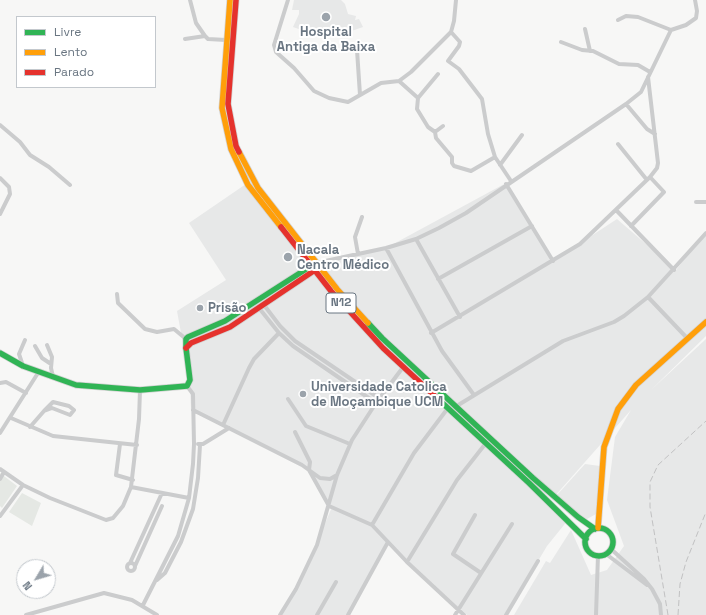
<!DOCTYPE html>
<html>
<head>
<meta charset="utf-8">
<style>
  body { margin:0 }
  #map { position:relative; width:706px; height:615px; overflow:hidden; background:#f7f7f6; font-family:"Space Grotesk",sans-serif }
  canvas { display:block }
  .legend { position:absolute; left:16px; top:16px; width:140px; height:72px; box-sizing:border-box; background:#fff; border:1px solid #c3c8cd; margin:0; padding:5px 7px; list-style:none; font-size:12px; color:#6a7682 }
  .legend li { display:flex; align-items:center; gap:8px; height:20px }
  .legend b { width:20px; border:1px solid #c3c8cd }
  .north { position:absolute; left:16px; top:559px; width:40px; height:40px; box-sizing:border-box; background:#fff; border:1px solid #c3c8cd; border-radius:50%; rotate:232deg; font-size:11px; font-weight:700; line-height:16px; text-align:center; color:#6a7682 }
  .north::after { content:''; display:block; margin:auto; width:14px; height:18px; background:#9ba3ab; clip-path:polygon(50% 0,100% 100%,50% 72%,0 100%) }
</style>
</head>
<body>
<div id="map">
<canvas width="706" height="615"></canvas>
<ul class="legend">
<li><b style="height:5px;background:#30b455"></b>Livre</li>
<li><b style="height:5px;background:#ff9f0a"></b>Lento</li>
<li><b style="height:5px;background:#e5322d"></b>Parado</li>
</ul>
<div class="north">N</div>
</div>
<script>
const ctx = document.querySelector('canvas').getContext('2d');
ctx.lineJoin = 'round';
function paint(path, color) { ctx.fillStyle = color; ctx.fill(path, 'evenodd'); }
const shape = rows => new Path2D(rows.map(r => 'M' + r).join(''));
function trace(path, color, width, dash) { ctx.strokeStyle = color; ctx.lineWidth = width; ctx.lineCap = dash ? 'butt' : 'round'; ctx.setLineDash(dash || []); ctx.stroke(path); }
function drawText(font, color, halo, rows, align = 'center') {
  ctx.font = font + ' "Space Grotesk",sans-serif'; ctx.lineWidth = 4; ctx.setLineDash([]); ctx.textBaseline = 'middle'; ctx.strokeStyle = halo; ctx.fillStyle = color; for (const [text, x, y, turn = 0] of rows) {
    ctx.save(); ctx.translate(x, y); ctx.rotate((+turn || 0) * Math.PI / 180); ctx.textAlign = isNaN(turn) ? turn : align; if (halo) ctx.strokeText(text, 0, 0); ctx.fillText(text, 0, 0); ctx.restore();
  }
}
paint(shape([
  [294,0,341,0,345,4,348,14,356,16,355,20,359,19,363,27,343,34,338,28,310,33,293,27,299,14,299,10,292,10],
  [506,183,553,261,617,219,676,270,706,232,706,336,651,390,706,339,706,615,514,615,546,561,550,563,571,530,591,575,607,570,624,546,607,500,615,437,631,410,554,497,491,440,487,444,568,520,547,546,506,615,467,615,388,542,348,615,280,615,297,590,332,507,309,469,191,411,190,382,177,311,226,280,189,223,246,184,308,266,386,248],
  [585,464,600,466,596,514,587,519,581,517,557,495]
]), '#e7e8e8');
paint(shape([
  [0,473,17,486,2,508,0,506],
  [22,493,41,503,32,526,9,512]
]), '#e5e8e4');
const fast = shape([
  [368,323,382,338,533,478,578,517,595,529],
  [0,353,23,366,76,385,140,390,187,386,190,380,186,348,186,339,188,337,225,321,314,264],
  [438,399,529,483,586,539],
  '585 542a14 14 0 1 1 28 0a14 14 0 1 1-28 0Z'
]);
const slow = shape([
  [230,0,222,108,231,149,248,185,281,227],
  [239,152,258,188,337,289,368,323],
  [598,528,604,447,618,409,636,385,706,322]
]);
const jam = shape([
  [236,0,228,104,236,146,239,152],
  [281,227,331,291,383,348,438,399],
  [186,348,191,343,230,327,318,268]
]);
trace(fast, '#d3d3d3', 7);
trace(slow, '#d3d3d3', 7);
trace(jam, '#d3d3d3', 7);
trace(shape([
  [190,0,196,23,205,36,208,39,226,40],
  [288,0,274,45,276,52,294,68,314,91,329,98,348,102,381,83,399,81,411,72,451,32,454,21,456,0],
  [618,20,626,16,638,17,671,30],
  [585,29,590,51],
  [451,32,460,42,459,46,448,61,459,69,482,99,488,134,495,157,511,181],
  [185,39,205,36],
  [561,42,582,50,593,51,619,64,638,65,650,72],
  [357,50,360,95],
  [399,81,418,98,438,74],
  [418,98,417,109,428,127,435,132,443,126],
  [626,104,647,129,655,134],
  [0,125,20,142,30,155,49,167,70,185],
  [435,132,436,138,452,157,452,163,454,166,471,171,495,157],
  [618,144,647,180],
  [500,165,522,135],
  [0,178,9,187,10,194,0,214],
  [506,184,553,261],
  [696,202,706,202],
  [616,210,674,270],
  [631,226,664,192,650,177],
  [416,239,460,317],
  [386,248,442,351,474,395],
  [358,254,355,237,362,217],
  [316,263,386,248,416,239,439,228,466,213,626,104,641,92,671,30,686,25,696,18,697,11,695,0],
  [438,279,532,226],
  [117,294,118,303,145,329,157,332,174,329,186,339],
  [648,297,687,338],
  [264,305,280,326,295,341,379,398],
  [259,308,279,333,293,346,376,403],
  [431,333,580,244,650,177,657,168,658,163,648,77],
  [47,345,52,357,51,368,53,377],
  [35,346,42,358,51,364],
  [23,366,19,354,25,340],
  [0,383,6,382,26,393],
  [288,399,306,426,350,444],
  [455,407,563,341,614,322,624,316,648,297,706,233],
  [193,410,302,465,320,478,330,479,337,475],
  [11,418,53,436,137,445],
  [223,425,249,368,254,359,279,333],
  [30,427,44,411,53,402,69,406,74,410,70,415,52,408,44,411],
  [295,432,310,462,309,470,329,506,372,525,407,562,464,615],
  [0,433,38,373],
  [120,444,116,475,133,480],
  [198,444,203,444,229,428],
  [0,469,23,485,50,498,106,520,113,518,123,506,131,487,139,419,140,390],
  [0,479,4,472],
  [131,487,189,498],
  [475,515,453,554,481,573],
  [0,516,23,485],
  [372,525,414,453,448,408],
  [611,549,644,579,652,589,660,604,661,615],
  [606,554,647,585],
  [407,562,457,480,486,443],
  [130,563,162,493],
  '127 567a4 4 0 1 1 8 0a4 4 0 1 1-8 0Z',
  [135,566,162,506],
  [157,580,165,573,181,542,193,509,198,478,200,445],
  [143,605,178,536,189,498,193,464,194,444,193,394,187,386],
  [26,615,104,593,132,600,157,615],
  [280,615,296,589,317,545,337,475,352,440,376,403,404,366],
  [317,615,336,582],
  [348,615,388,542],
  [455,615,512,524],
  [506,615,538,561],
  [596,615,598,555]
]), '#cbcccd', 4);
trace(fast, '#30b455', 5.5);
trace(slow, '#ff9f0a', 5.5);
trace(jam, '#e5322d', 5.5);
trace(shape([
  [668,615,650,507,650,482,658,465,706,421],
  [678,615,680,584,686,562,706,512]
]), '#c1c1c2', 1, [6, 3]);
for (const [x, y, r, color] of [
  [326,17,5,"#9ba3ab"],
  [288,257,5,"#9ba3ab"],
  [200,308,4,"#9ba3ab"],
  [303,394,4,"#9ba3ab"]
]) { const dot = new Path2D(); dot.arc(x, y, r, 0, 2 * Math.PI); ctx.fillStyle = color; ctx.fill(dot); trace(dot, '#fff', 1.5); }
for (const [x, y, w] of [
  [341,303,30]
]) { const box = new Path2D(); box.roundRect(x - w / 2, y - 10, w, 20, 3); ctx.fillStyle = '#fff'; ctx.fill(box); trace(box, '#6a7682', 1); }
drawText('bold 12px', '#6a7682', null, [
  ["N12",341,303]
]);
drawText('bold 13px', '#6a7682', '#fff', [
  ["Hospital",326,32,"center"],
  ["Antiga da Baixa",326,47,"center"],
  ["Nacala",297,250],
  ["Centro Médico",297,265],
  ["Prisão",208,308],
  ["Universidade Catolica",311,387],
  ["de Moçambique UCM",311,402]
], 'left');
</script>
</body>
</html>
